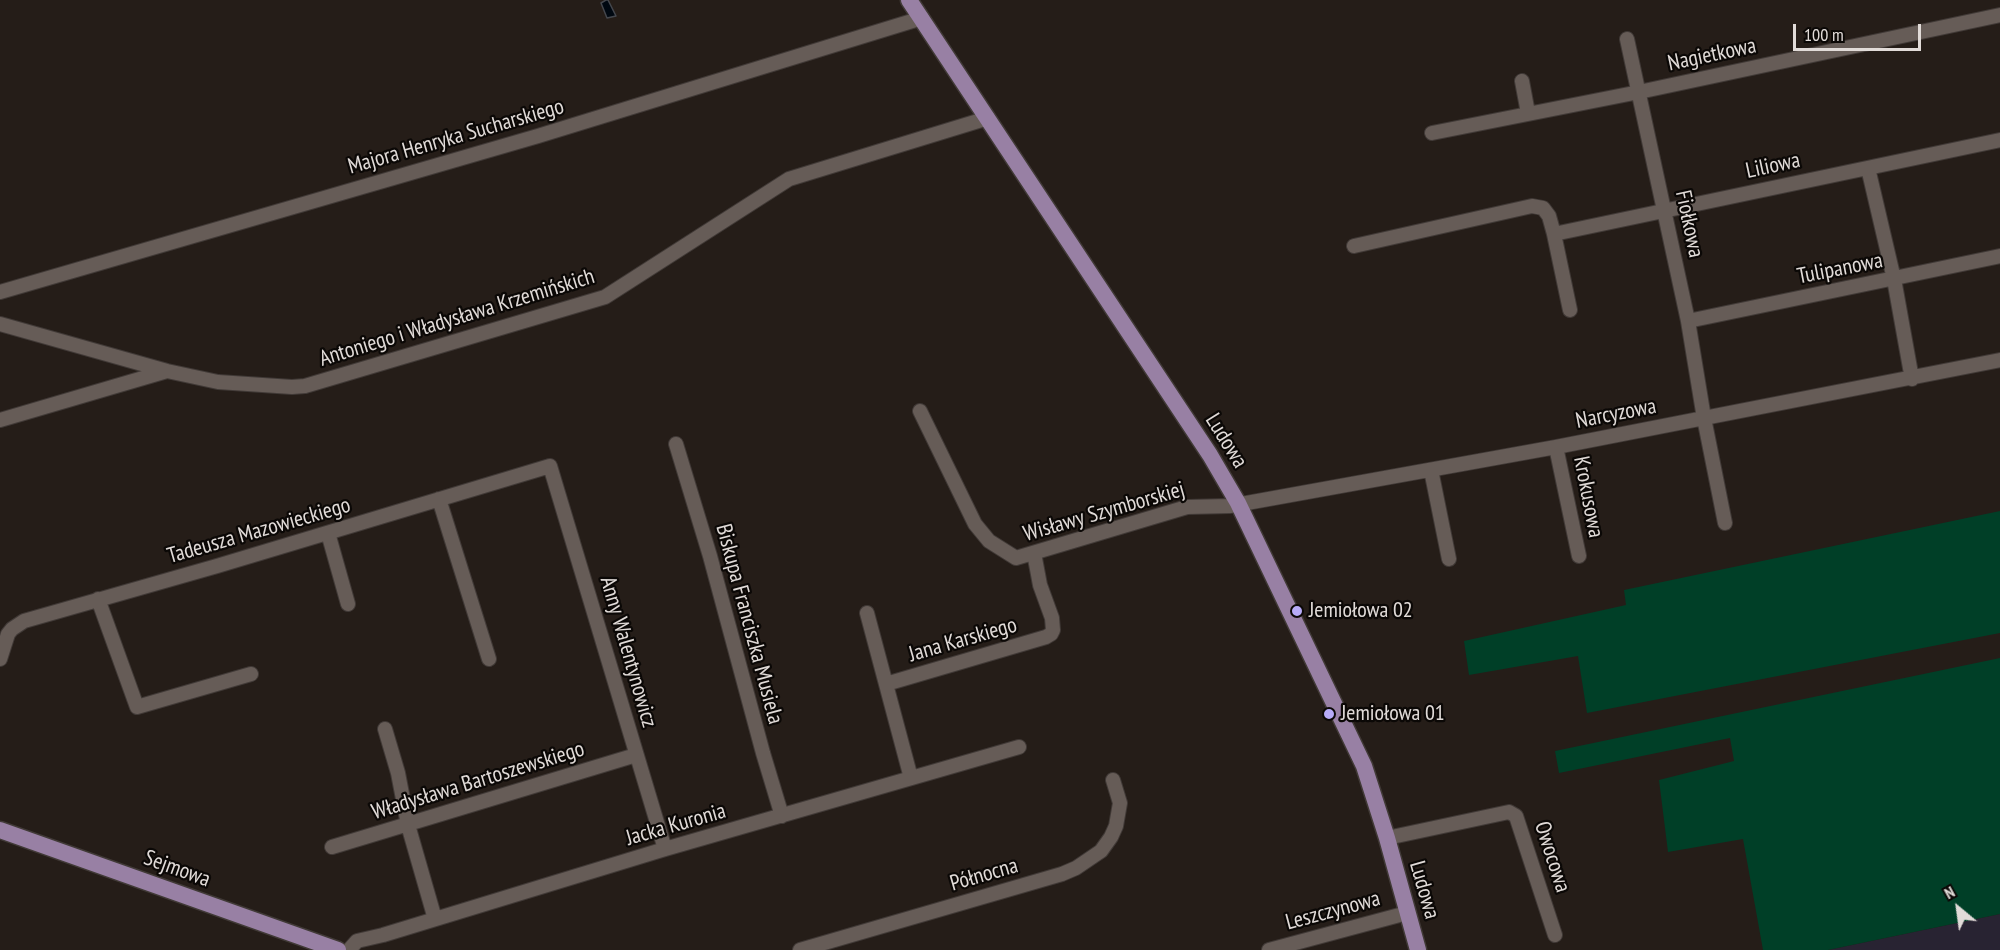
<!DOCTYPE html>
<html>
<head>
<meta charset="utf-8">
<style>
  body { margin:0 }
  #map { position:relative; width:2000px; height:950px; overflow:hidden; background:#251d18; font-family:"PT Sans Narrow",sans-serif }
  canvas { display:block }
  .north { position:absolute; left:1928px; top:878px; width:60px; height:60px; -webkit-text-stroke:4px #0b0806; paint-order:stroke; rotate:331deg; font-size:16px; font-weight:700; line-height:24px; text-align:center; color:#e1dbd8 }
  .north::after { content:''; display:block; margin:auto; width:21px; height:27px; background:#e1dbd8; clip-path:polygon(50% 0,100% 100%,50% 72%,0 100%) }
  .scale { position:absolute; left:1793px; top:24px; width:128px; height:27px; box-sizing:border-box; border:3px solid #e1dbd8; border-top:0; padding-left:8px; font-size:18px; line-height:21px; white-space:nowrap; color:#e1dbd8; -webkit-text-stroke:4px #0b0806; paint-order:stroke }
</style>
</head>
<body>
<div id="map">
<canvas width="2000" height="950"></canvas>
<div class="north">N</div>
<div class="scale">100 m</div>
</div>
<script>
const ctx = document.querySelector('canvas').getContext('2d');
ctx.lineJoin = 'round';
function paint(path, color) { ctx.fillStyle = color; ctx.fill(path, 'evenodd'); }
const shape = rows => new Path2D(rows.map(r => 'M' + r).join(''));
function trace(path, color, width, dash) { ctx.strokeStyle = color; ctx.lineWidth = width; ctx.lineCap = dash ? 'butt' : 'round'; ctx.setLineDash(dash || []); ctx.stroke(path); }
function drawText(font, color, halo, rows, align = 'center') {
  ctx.font = font + ' "PT Sans Narrow",sans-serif'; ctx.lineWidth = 4.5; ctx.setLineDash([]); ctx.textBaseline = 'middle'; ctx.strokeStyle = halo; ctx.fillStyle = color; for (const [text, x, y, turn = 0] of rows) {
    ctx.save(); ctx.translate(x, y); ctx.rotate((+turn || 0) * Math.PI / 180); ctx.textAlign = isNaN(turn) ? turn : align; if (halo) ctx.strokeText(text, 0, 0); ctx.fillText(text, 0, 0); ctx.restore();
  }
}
paint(shape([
  [2000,914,2000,950,1828,950]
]), '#282332');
paint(shape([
  [2000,511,2000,633,1587,713,1578,656,1469,675,1464,641,1626,605,1624,590],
  [2000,658,2000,914,1828,950,1763,950,1743,839,1668,852,1659,780,1734,761,1730,738,1559,773,1555,751]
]), '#003f27');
const water = shape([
  [606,0,608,0,616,16,607,18,601,3,606,0]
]);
paint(water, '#000811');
trace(water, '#44474d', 1.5);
const minor = shape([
  [1627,39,1688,321,1704,418,1725,523],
  [1522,81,1528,113],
  [1432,133,1639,92,2000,15],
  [1868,168,1894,279,1912,379],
  [1554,234,2000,140],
  [1354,246,1532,206,1543,208,1549,216,1554,234,1570,310],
  [0,292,538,136,922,18],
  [1688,321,2000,256],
  [0,324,167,371,218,382,292,387,305,386,605,297,789,179,988,118],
  [920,411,975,524,989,541,1016,558,1187,507,1230,506,1556,447,2000,360],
  [0,420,167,371],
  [676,444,710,556,763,753,782,816],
  [1556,447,1579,556],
  [1431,470,1449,559],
  [439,499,489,659],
  [328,533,348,604],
  [98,599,137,707,251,674],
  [867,613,911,778],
  [0,659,8,634,12,629,24,621,217,566,550,466,665,849],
  [886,684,1046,637,1051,634,1053,630,1052,618,1040,585,1034,553],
  [385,729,398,773,408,825,435,919],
  [1387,838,1509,812,1516,816,1555,935],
  [332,847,636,755],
  [349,950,357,941,383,935,665,849,1019,747],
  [800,950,1062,874,1076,868,1101,851,1111,837,1116,826,1120,803,1113,780],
  [1269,950,1407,913]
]);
const major = shape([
  [909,0,1210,455,1238,503,1364,766,1387,838,1418,950],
  [0,830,338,950]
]);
trace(minor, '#413a37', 16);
trace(major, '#413a37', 19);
trace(minor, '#665c57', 14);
trace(major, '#9880a4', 16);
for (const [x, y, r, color] of [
  [1297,611,6,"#b7abf8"],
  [1329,714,6,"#b7abf8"]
]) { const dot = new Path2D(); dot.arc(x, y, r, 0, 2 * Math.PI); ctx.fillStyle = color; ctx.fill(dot); trace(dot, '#0b0806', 2); }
drawText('22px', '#e1dbd8', '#0b0806', [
  ["Nagietkowa",1712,55,-12],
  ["Majora Henryka Sucharskiego",456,137,-16],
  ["Liliowa",1773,166,-12],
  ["Fiołkowa",1689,224,78],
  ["Tulipanowa",1840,269,-11],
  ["Antoniego i Władysława Krzemińskich",457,318,-17],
  ["Narcyzowa",1616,414,-11],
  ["Ludowa",1226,441,58],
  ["Krokusowa",1588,497,79],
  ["Wisławy Szymborskiej",1104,512,-16],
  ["Tadeusza Mazowieckiego",259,531,-16],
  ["Biskupa Franciszka Musiela",749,624,75],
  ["Jana Karskiego",963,640,-16],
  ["Anny Walentynowicz",628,652,74],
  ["Władysława Bartoszewskiego",478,781,-17],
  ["Jacka Kuronia",676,825,-16],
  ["Owocowa",1552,857,72],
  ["Sejmowa",177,869,20],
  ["Północna",984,875,-16],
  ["Ludowa",1424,890,74],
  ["Leszczynowa",1333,911,-15]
]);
drawText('22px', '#e1dbd8', '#0b0806', [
  ["Jemiołowa 02",1309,611],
  ["Jemiołowa 01",1341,714]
], 'left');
</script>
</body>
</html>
